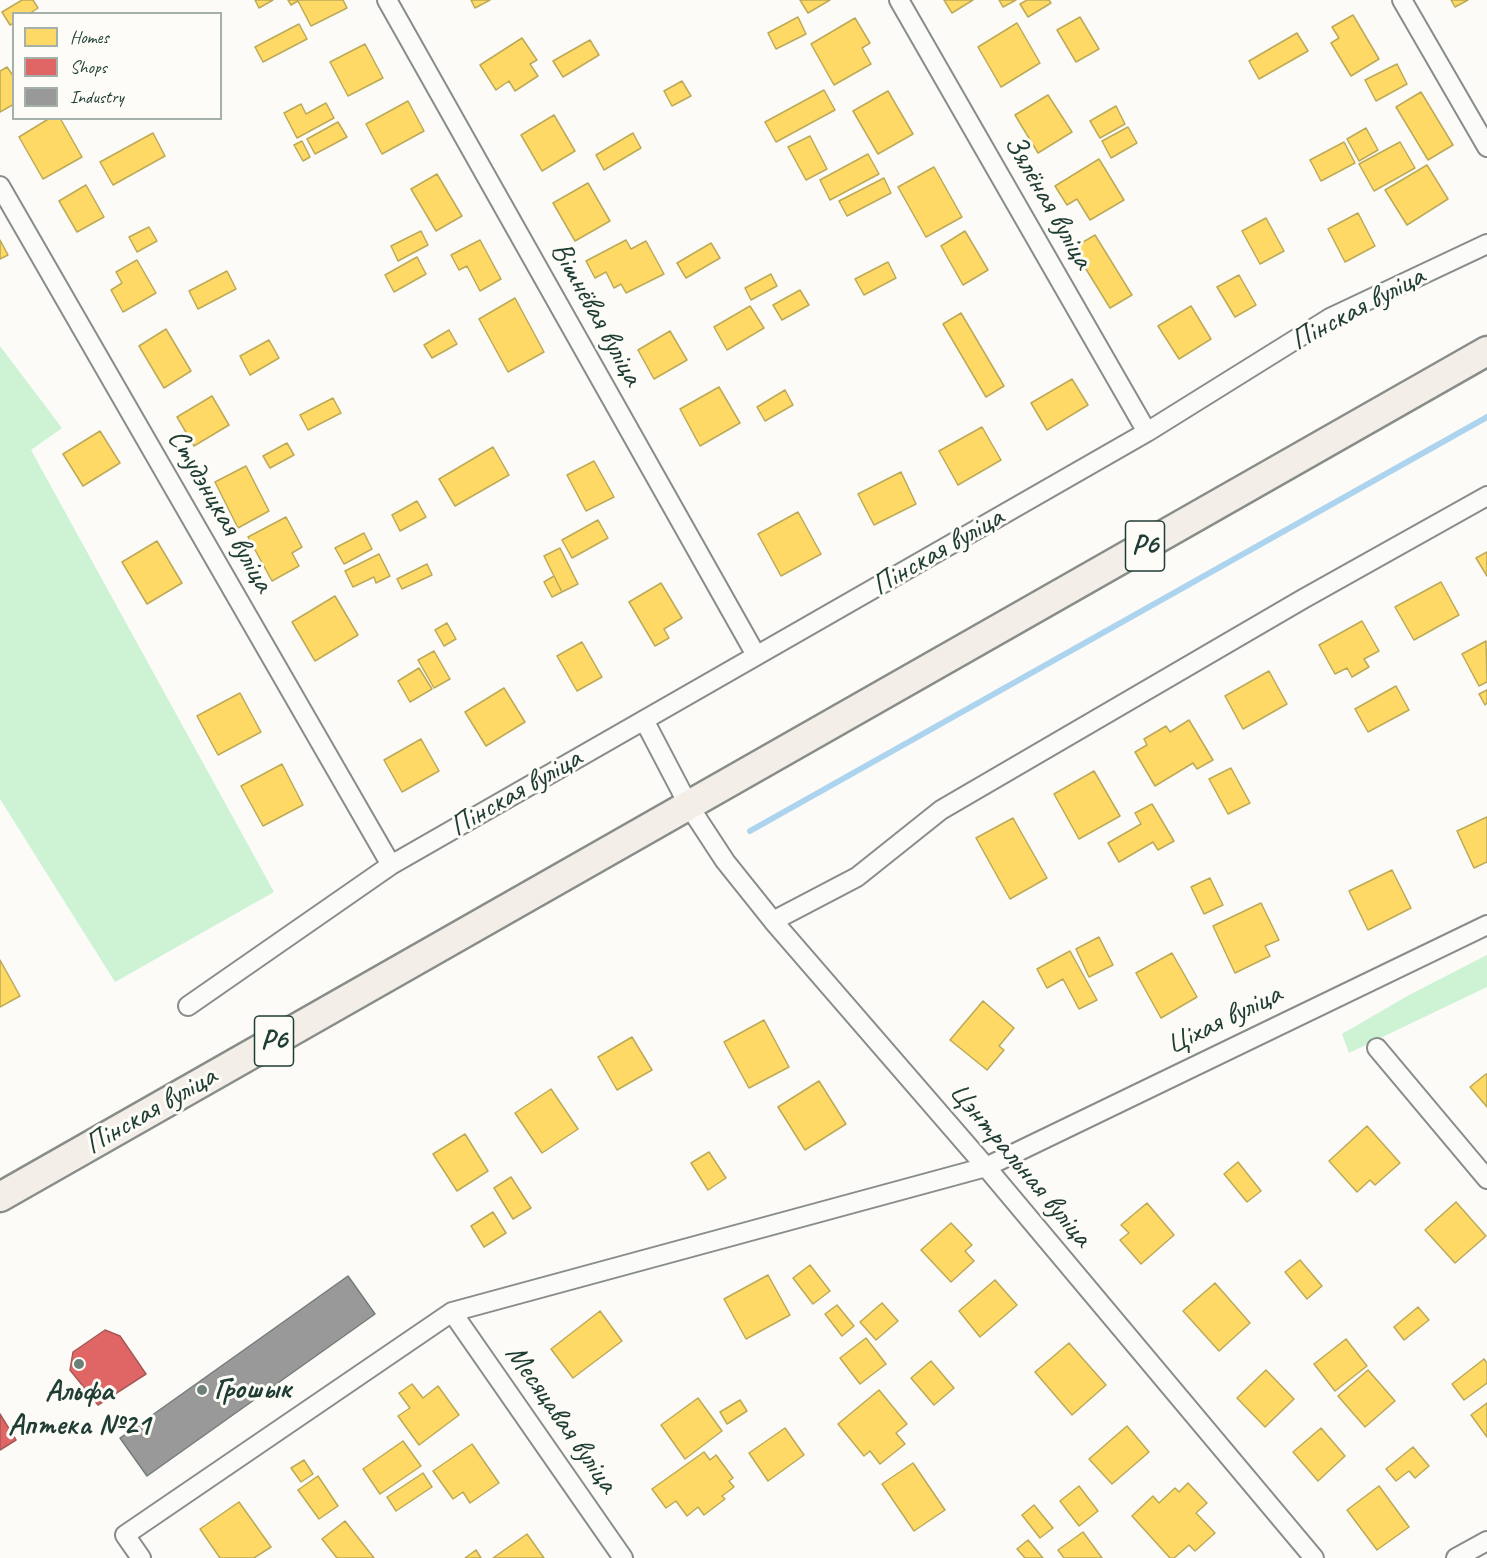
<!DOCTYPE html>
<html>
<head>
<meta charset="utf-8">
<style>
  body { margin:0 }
  #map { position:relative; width:1487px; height:1558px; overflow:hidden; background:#fcfbf8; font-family:Caveat,sans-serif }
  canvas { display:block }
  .legend { position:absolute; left:12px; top:12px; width:210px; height:108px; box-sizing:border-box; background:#fdfcf7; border:2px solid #a4b0a9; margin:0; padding:8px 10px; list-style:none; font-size:18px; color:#1f3d34 }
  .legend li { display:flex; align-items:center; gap:12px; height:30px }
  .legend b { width:30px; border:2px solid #a4b0a9 }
</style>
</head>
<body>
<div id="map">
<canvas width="1487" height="1558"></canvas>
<ul class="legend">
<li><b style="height:16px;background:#ffd966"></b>Homes</li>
<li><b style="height:16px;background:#e06666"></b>Shops</li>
<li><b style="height:16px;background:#999"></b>Industry</li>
</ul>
</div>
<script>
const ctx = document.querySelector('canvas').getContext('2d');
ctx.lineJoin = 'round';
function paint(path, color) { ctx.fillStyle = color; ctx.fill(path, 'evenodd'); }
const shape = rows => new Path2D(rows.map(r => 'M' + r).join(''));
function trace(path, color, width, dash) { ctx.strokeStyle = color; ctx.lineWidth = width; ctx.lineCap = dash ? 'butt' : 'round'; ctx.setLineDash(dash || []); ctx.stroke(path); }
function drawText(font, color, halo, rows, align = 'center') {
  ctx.font = font + ' Caveat,sans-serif'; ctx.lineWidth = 6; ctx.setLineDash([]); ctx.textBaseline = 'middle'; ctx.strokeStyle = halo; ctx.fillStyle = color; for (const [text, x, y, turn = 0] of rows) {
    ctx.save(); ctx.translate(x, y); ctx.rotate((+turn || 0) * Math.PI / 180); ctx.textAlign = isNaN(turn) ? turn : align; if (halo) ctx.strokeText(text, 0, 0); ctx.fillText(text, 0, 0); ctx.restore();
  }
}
paint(shape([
  [0,346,62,428,31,450,274,892,115,982,0,799],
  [1487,955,1487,987,1349,1053,1342,1034,1409,995]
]), '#cdf2d4');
const homes = shape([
  [22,0,33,0,38,8,29,14,14,14,14,23,10,25,2,12,22,0],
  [255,0,273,0,259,8,255,0],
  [288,0,343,0,347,8,311,26,298,1,291,5,288,0],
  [471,0,490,0,475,8,471,0],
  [800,0,830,0,808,13,800,0],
  [944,0,973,0,952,13,944,0],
  [999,0,1016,0,1003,7,999,0],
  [1027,0,1049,0,1051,3,1028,17,1020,4,1027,0],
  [1451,0,1468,0,1455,7,1451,0],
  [1353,15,1379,59,1351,76,1331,43,1339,38,1332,27,1353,15],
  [798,17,806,34,776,49,768,33,798,17],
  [1080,17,1099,49,1076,62,1057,30,1080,17],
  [855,18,870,43,862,48,871,64,834,85,811,44,855,18],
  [1017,23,1040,63,1001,87,978,47,1017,23],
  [299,24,307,39,263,62,255,47,299,24],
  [1297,33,1308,51,1259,79,1249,61,1297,33],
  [522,38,537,60,530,64,538,76,515,91,509,81,496,90,480,65,522,38],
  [590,40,599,55,563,77,553,61,590,40],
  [365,44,383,78,348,96,330,62,365,44],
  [1397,64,1407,84,1376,101,1365,80,1397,64],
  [7,67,14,77,14,104,0,112,0,71,7,67],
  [682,81,691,96,672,106,664,91,682,81],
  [824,90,835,110,776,142,765,122,824,90],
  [888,91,913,134,878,154,853,111,888,91],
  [1421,92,1453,145,1428,160,1396,107,1421,92],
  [1048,95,1072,132,1038,153,1015,115,1048,95],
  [408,101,424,131,382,154,366,124,408,101],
  [326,103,334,118,297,138,284,113,301,104,306,114,326,103],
  [1116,106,1125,124,1100,138,1090,121,1116,106],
  [554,115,575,151,542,171,521,135,554,115],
  [50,118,60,118,82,157,43,179,19,137,50,118],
  [338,122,347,137,315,154,307,139,338,122],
  [1128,127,1137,143,1111,158,1102,141,1128,127],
  [1366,128,1378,150,1359,161,1347,139,1366,128],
  [153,133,165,156,113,185,100,162,153,133],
  [633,133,641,148,604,170,596,155,633,133],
  [810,136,827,169,806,180,788,147,810,136],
  [302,141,310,157,303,161,294,145,302,141],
  [1344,142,1355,163,1321,181,1310,160,1344,142],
  [1400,142,1415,168,1374,191,1359,164,1400,142],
  [868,154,879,174,830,200,820,180,868,154],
  [1099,159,1124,200,1090,220,1077,199,1067,205,1055,186,1099,159],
  [1427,165,1448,199,1407,225,1385,190,1427,165],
  [934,167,962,217,926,237,898,187,934,167],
  [437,174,462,216,436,231,411,189,437,174],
  [884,178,891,193,847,216,839,201,884,178],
  [588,183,610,221,575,241,553,203,588,183],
  [86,185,104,217,77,232,59,201,86,185],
  [1358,213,1375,246,1345,262,1328,229,1358,213],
  [1266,218,1284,251,1260,264,1242,231,1266,218],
  [149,227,157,241,137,252,129,237,149,227],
  [421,231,428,245,398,261,391,246,421,231],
  [965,231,988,270,963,285,941,246,965,231],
  [1095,235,1132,295,1110,308,1073,248,1095,235],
  [0,240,8,255,0,259,0,240],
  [480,240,501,279,480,291,467,266,459,270,451,255,480,240],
  [626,240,631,249,646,241,664,274,626,293,621,284,614,288,606,272,595,278,586,261,626,240],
  [711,243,720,258,686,278,677,263,711,243],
  [417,257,426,274,394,292,385,275,417,257],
  [137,260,156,293,123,312,111,290,122,283,116,272,137,260],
  [888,262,896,278,864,295,855,279,888,262],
  [227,271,236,289,198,309,189,291,227,271],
  [771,274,777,286,751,300,745,288,771,274],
  [1239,275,1256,305,1235,317,1217,287,1239,275],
  [800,290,809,305,782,320,773,305,800,290],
  [515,298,544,352,508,372,479,319,515,298],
  [750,306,764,328,727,350,714,327,750,306],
  [1191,306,1211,339,1179,359,1158,326,1191,306],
  [961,313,1004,386,986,397,943,324,961,313],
  [166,329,191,371,164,388,139,346,166,329],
  [449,330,457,344,432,358,424,345,449,330],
  [670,331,687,360,654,379,638,350,670,331],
  [269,340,279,358,250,375,240,356,269,340],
  [1072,379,1088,405,1047,430,1031,403,1072,379],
  [719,387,740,423,700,446,680,409,719,387],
  [785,390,793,405,765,421,757,407,785,390],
  [212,396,229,425,194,446,177,417,212,396],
  [333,398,341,413,308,430,300,415,333,398],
  [982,427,1001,460,958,485,939,451,982,427],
  [100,431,120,463,83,486,63,454,100,431],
  [287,443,294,455,270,468,263,456,287,443],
  [493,447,509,475,455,506,439,479,493,447],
  [594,461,614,497,586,511,567,475,594,461],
  [246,466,269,511,238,528,215,482,246,466],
  [901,472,916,504,874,525,858,494,901,472],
  [417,501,426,517,400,531,392,515,417,501],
  [798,512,821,554,781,576,758,534,798,512],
  [286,517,302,547,292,553,299,566,272,581,248,537,286,517],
  [598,520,608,538,572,558,562,540,598,520],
  [364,533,372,549,344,564,335,548,364,533],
  [157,541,182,583,147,604,122,562,157,541],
  [560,548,578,584,562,592,544,556,560,548],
  [1487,552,1487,576,1476,558,1487,552],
  [379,554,390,576,376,583,374,577,353,587,345,571,379,554],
  [427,564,432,575,402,589,397,579,427,564],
  [554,576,562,592,552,597,544,582,554,576],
  [1441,582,1459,615,1414,640,1395,607,1441,582],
  [661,583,682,618,664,629,669,638,655,646,629,602,661,583],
  [335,596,358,635,315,661,292,622,335,596],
  [1362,621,1379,651,1364,659,1369,667,1352,677,1347,668,1335,674,1319,645,1362,621],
  [447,623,456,639,444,646,435,630,447,623],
  [1486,641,1487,682,1479,686,1462,654,1486,641],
  [582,642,602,677,577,691,557,656,582,642],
  [434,651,450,679,434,688,418,660,434,651],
  [419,668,432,689,410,702,398,681,419,668],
  [1269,671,1287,704,1243,729,1225,696,1269,671],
  [1396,686,1409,710,1368,732,1355,709,1396,686],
  [504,688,525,722,486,746,465,712,504,688],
  [1487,690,1487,703,1485,705,1479,694,1487,690],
  [240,693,261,732,218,755,197,716,240,693],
  [1189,720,1213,760,1197,769,1193,763,1155,786,1135,752,1147,745,1144,739,1166,726,1170,732,1189,720],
  [421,739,439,771,402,792,384,760,421,739],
  [282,764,303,805,263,826,241,786,282,764],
  [1231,768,1250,803,1228,814,1209,779,1231,768],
  [1094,771,1120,816,1079,839,1054,794,1094,771],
  [1152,804,1174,841,1158,850,1153,842,1119,862,1108,843,1141,824,1135,813,1152,804],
  [1487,817,1487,862,1474,868,1457,831,1487,817],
  [1013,818,1047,878,1010,899,976,838,1013,818],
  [1392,870,1411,908,1368,930,1349,891,1392,870],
  [1210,878,1223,905,1204,914,1191,887,1210,878],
  [1261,903,1279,940,1265,946,1270,956,1235,973,1213,926,1261,903],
  [1099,937,1113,965,1089,977,1076,949,1099,937],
  [1070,951,1097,1000,1079,1009,1063,979,1047,988,1037,969,1070,951],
  [1172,953,1197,997,1161,1018,1136,973,1172,953],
  [0,960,20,996,0,1007,0,960],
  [983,1001,1014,1028,999,1046,1004,1050,987,1070,950,1040,983,1001],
  [764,1020,789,1067,749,1088,724,1042,764,1020],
  [632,1037,652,1070,617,1090,598,1057,632,1037],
  [1486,1074,1487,1075,1487,1107,1470,1087,1486,1074],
  [819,1081,846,1124,805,1150,778,1107,819,1081],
  [551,1089,578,1129,542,1153,515,1113,551,1089],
  [1367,1126,1400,1163,1375,1185,1370,1180,1357,1192,1329,1161,1367,1126],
  [465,1134,488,1171,457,1191,433,1154,465,1134],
  [709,1152,726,1178,708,1190,691,1163,709,1152],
  [1238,1162,1261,1191,1247,1202,1224,1174,1238,1162],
  [511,1177,531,1208,513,1219,494,1188,511,1177],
  [1456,1202,1486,1236,1455,1263,1425,1230,1456,1202],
  [1147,1203,1174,1235,1141,1264,1120,1240,1129,1233,1121,1225,1147,1203],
  [493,1212,506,1233,484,1247,471,1226,493,1212],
  [951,1223,972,1245,965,1251,974,1261,951,1282,921,1250,951,1223],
  [1300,1260,1322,1286,1307,1299,1285,1272,1300,1260],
  [810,1265,830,1291,813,1304,793,1278,810,1265],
  [768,1275,790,1315,746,1339,724,1299,768,1275],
  [995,1280,1017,1305,980,1337,959,1311,995,1280],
  [1215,1283,1250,1323,1219,1351,1183,1311,1215,1283],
  [882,1303,898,1321,876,1340,860,1322,882,1303],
  [837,1305,854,1326,842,1336,825,1314,837,1305],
  [1418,1307,1429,1320,1404,1340,1394,1327,1418,1307],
  [600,1311,622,1341,573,1378,551,1349,600,1311],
  [866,1338,886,1364,860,1384,840,1358,866,1338],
  [1346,1339,1367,1366,1335,1391,1314,1364,1346,1339],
  [1069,1343,1106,1385,1072,1415,1035,1372,1069,1343],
  [1484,1359,1487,1363,1487,1383,1464,1400,1452,1384,1484,1359],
  [931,1361,954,1388,934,1405,911,1378,931,1361],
  [1266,1370,1294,1399,1265,1427,1237,1398,1266,1370],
  [1368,1370,1395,1401,1365,1427,1338,1396,1368,1370],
  [412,1384,423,1398,438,1386,459,1415,419,1445,398,1416,410,1408,399,1393,412,1384],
  [879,1390,907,1424,896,1433,905,1444,880,1464,870,1451,864,1456,838,1424,879,1390],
  [698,1398,722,1431,685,1459,661,1425,698,1398],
  [740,1400,747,1411,727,1424,720,1412,740,1400],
  [1487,1403,1487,1437,1471,1415,1487,1403],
  [1127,1426,1149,1452,1112,1484,1089,1459,1127,1426],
  [785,1428,804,1455,768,1481,749,1453,785,1428],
  [1321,1428,1345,1456,1318,1481,1293,1452,1321,1428],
  [403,1441,421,1466,380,1494,363,1469,403,1441],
  [472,1444,499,1483,470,1503,463,1492,453,1499,433,1471,472,1444],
  [1413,1447,1429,1466,1415,1478,1409,1471,1396,1481,1386,1469,1413,1447],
  [704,1452,710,1460,716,1455,733,1478,729,1481,734,1487,722,1496,725,1499,704,1515,698,1507,687,1516,676,1501,666,1508,652,1489,704,1452],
  [304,1460,313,1474,301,1482,291,1468,304,1460],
  [913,1463,945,1510,914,1531,882,1484,913,1463],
  [423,1473,432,1487,396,1511,387,1497,423,1473],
  [318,1476,338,1506,319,1519,298,1490,318,1476],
  [1188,1483,1207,1503,1196,1513,1215,1533,1195,1551,1189,1545,1174,1558,1170,1558,1132,1516,1153,1496,1159,1503,1175,1488,1179,1492,1188,1483],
  [1079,1486,1098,1511,1079,1526,1060,1501,1079,1486],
  [1379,1486,1409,1527,1377,1550,1347,1510,1379,1486],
  [239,1502,271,1547,254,1558,220,1558,200,1529,239,1502],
  [1034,1505,1053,1528,1040,1538,1022,1515,1034,1505],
  [345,1521,374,1558,337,1558,322,1539,345,1521],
  [1083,1532,1102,1558,1064,1558,1058,1550,1083,1532],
  [527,1534,544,1558,493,1558,527,1534],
  [1028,1540,1043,1558,1025,1558,1017,1549,1028,1540],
  [476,1550,481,1558,465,1558,476,1550]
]);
paint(homes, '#ffd966');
trace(homes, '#bcaa57', 1.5);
const shops = shape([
  [105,1330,120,1336,146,1374,98,1405,70,1370,73,1352,105,1330],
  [0,1414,16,1440,0,1450,0,1414]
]);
paint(shops, '#e06666');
trace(shops, '#a65a57', 1.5);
const industry = shape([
  [348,1276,375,1314,147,1476,120,1438,348,1276]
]);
paint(industry, '#999');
trace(industry, '#747d7b', 1.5);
trace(shape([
  [750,831,1487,417]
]), '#add4ee', 6);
const street = shape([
  [387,0,756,655],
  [899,0,1147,432],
  [1402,0,1487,147],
  [0,186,391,865],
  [644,720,689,806,725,861,773,921,986,1167,1314,1558],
  [773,921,857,877,941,810,1303,599,1487,496],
  [188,1006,391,865,1147,432,1330,318,1487,244],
  [1377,1048,1487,1179],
  [452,1312,623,1558],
  [141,1558,125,1535,452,1312,986,1167,1487,925],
  [1456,1558,1487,1541]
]);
const primary = shape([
  [0,1197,1487,351]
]);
trace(street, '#888d8a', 22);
trace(primary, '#888d8a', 33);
trace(street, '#fbfbf9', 18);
trace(primary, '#f3eee7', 28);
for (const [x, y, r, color] of [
  [79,1364,6,"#6c8079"],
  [202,1390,6,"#6c8079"]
]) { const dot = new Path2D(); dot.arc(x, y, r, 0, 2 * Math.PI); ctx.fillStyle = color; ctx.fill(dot); trace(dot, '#fdfcf7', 2); }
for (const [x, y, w] of [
  [1145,546,39],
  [274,1041,39]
]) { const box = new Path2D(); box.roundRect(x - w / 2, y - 25, w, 50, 4.5); ctx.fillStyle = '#fdfcf7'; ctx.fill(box); trace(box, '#1f3d34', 1.5); }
drawText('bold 28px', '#1f3d34', null, [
  ["Р6",1145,546],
  ["Р6",274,1041]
]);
drawText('30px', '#1f3d34', '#fdfcf7', [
  ["Зялёная вуліца",1048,202,60],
  ["Пінская вуліца",1358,309,-28],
  ["Вішнёвая вуліца",596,314,61],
  ["Студэнцкая вуліца",220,511,60],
  ["Пінская вуліца",938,552,-30],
  ["Пінская вуліца",516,793,-30],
  ["Ціхая вуліца",1224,1020,-26],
  ["Пінская вуліца",151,1111,-30],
  ["Цэнтральная вуліца",1020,1165,50],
  ["Месяцавая вуліца",561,1419,55]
]);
drawText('bold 30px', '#1f3d34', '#fdfcf7', [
  ["Грошык",214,1390],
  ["Альфа",79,1392,"center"],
  ["Аптека №21",79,1426,"center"]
], 'left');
</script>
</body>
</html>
